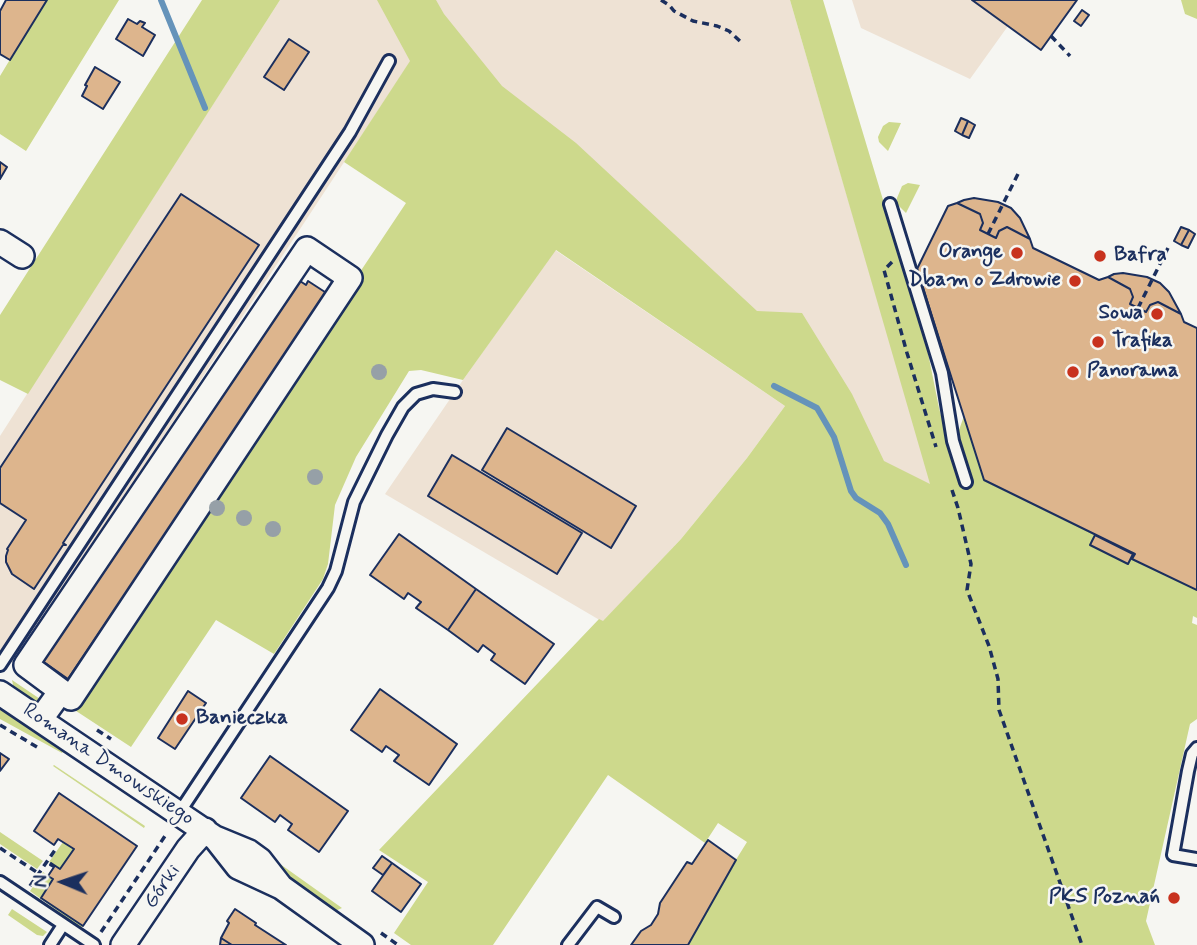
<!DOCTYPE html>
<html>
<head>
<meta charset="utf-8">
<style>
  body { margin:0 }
  #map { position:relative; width:1197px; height:945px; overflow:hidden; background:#f6f6f2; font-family:Mynerve,sans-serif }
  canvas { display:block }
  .north { position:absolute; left:28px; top:847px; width:70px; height:70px; -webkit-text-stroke:5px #f6f6f2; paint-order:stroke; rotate:272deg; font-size:19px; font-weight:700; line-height:28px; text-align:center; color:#1b2f5e }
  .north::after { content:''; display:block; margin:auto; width:24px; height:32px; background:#1b2f5e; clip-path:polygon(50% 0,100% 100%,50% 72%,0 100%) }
</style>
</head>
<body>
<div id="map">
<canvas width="1197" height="945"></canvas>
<div class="north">N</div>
</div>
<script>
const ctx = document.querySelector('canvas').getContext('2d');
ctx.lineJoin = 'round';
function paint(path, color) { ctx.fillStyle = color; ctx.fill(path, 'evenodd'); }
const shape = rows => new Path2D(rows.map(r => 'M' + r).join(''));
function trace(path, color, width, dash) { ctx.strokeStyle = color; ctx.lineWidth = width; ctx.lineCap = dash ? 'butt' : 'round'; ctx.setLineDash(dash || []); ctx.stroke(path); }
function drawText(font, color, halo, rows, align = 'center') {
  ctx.font = font + ' Mynerve,sans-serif'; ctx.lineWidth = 5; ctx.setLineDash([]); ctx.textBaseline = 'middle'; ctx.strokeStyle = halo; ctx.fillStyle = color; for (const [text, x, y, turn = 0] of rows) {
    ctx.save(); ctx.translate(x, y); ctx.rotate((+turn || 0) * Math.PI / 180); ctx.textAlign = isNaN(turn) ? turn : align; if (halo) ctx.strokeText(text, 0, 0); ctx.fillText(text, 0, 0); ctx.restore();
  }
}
paint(shape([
  [280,0,790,0,934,494,844,450,410,62,46,615,15,665,0,654,0,436],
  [852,0,972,0,1008,26,970,79,861,28],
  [555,250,785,406,747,458,681,539,603,622,385,494,463,380]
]), '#eee2d4');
paint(shape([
  [46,0,119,0,26,151,0,134,0,76],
  [202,0,280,0,28,394,0,380,0,315],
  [377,0,436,0,444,14,502,86,576,143,757,311,802,313,852,394,884,461,930,484,790,0,823,0,926,343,939,408,948,442,962,487,973,483,959,439,959,430,964,416,985,481,1095,535,1090,545,1128,564,1133,554,1135,554,1133,559,1197,590,1197,618,1193,616,1192,623,1197,625,1197,719,1190,724,1146,921,1155,945,683,945,747,842,718,823,705,843,608,775,493,945,411,945,394,933,428,882,379,850,599,619,603,621,681,539,747,458,785,406,556,250,463,380,421,370,409,371,356,457,335,505,328,564,323,579,274,654,216,620,131,747,70,707,406,203,344,162,410,61],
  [1181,0,1197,0,1197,19,1185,14],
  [889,122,901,123,888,151,879,142,878,137,883,126],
  [908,183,920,185,906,213,897,204,897,198,902,186],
  [12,680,43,701,39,707,14,689],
  [0,707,64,750,62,753,0,719],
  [54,765,145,826,144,828,53,766],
  [0,832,43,861,37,869,0,844],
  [63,842,74,849,60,869,49,862],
  [259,849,342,908,333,912,292,881,258,852],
  [43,872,53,879,41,898,83,926,81,928,30,891],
  [12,909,47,932,43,936,37,935,8,915]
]), '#cdd98c');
trace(shape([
  [161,0,205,108],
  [774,386,817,408,834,437,851,491,856,498,880,513,888,524,906,565]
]), '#6593ba', 6);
const building = shape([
  [6,0,47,0,10,60,0,54,0,11,6,0],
  [972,0,1077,0,1041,50,972,0],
  [1082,10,1089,15,1081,26,1074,21,1082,10],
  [128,19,137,24,140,21,145,23,142,27,155,35,143,56,116,39,128,19],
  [289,39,309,52,284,90,264,77,289,39],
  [95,67,120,82,103,109,82,96,87,86,85,85,95,67],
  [961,118,968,121,962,135,955,131,961,118],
  [968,121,975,125,969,138,962,135,968,121],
  [0,162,7,167,0,179,0,162],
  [181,194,259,245,63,543,66,545,63,545,34,589,12,574,6,562,6,556,8,550,7,549,26,520,0,503,0,468,181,194],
  [974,198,998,202,1011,208,1020,218,1030,239,1007,227,999,231,996,238,980,230,983,223,980,214,957,203,964,200,974,198],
  [957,203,980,214,983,223,980,230,996,238,999,231,1007,227,1030,239,1033,248,1099,280,1108,277,1130,289,1133,297,1130,304,1146,312,1150,305,1158,302,1181,314,1184,322,1197,328,1197,590,1132,559,1135,554,984,480,917,269,948,206,957,203],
  [1181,227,1189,230,1181,245,1174,241,1181,227],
  [1189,230,1195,234,1188,248,1181,245,1189,230],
  [1123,273,1147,277,1160,283,1169,292,1181,314,1158,302,1150,305,1146,312,1130,304,1133,297,1130,289,1108,277,1114,274,1123,273],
  [294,277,306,285,308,281,328,294,68,679,38,658,294,277],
  [507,428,636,506,611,548,482,470,507,428],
  [452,455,582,533,557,574,428,496,452,455],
  [399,534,476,589,448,630,416,608,421,602,408,593,404,599,370,575,399,534],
  [1095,535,1133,554,1128,564,1090,545,1095,535],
  [476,589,554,644,525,684,491,660,495,654,483,645,478,652,448,630,476,589],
  [380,689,457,744,429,785,394,761,399,755,386,746,382,752,351,730,380,689],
  [188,691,206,703,175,749,158,738,188,691],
  [0,753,9,759,0,771,0,753],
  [270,756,348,811,319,852,288,830,292,824,280,815,275,822,241,798,270,756],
  [59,793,137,846,83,926,41,898,53,879,48,876,54,867,50,865,51,863,60,869,74,849,58,839,54,845,34,831,59,793],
  [708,840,736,860,688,945,631,945,641,931,651,925,658,914,660,903,687,862,692,864,708,840],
  [382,856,392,863,383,875,373,868,382,856],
  [392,863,421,884,401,912,372,891,392,863],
  [235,909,256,923,255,925,286,945,232,945,221,938,229,923,227,921,235,909],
  [221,938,232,945,220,945,221,938]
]);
paint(building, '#ddb58d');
trace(building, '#1b2f5e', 2);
const lane = shape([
  [890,204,942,373,953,441,966,482],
  [0,665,350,132,389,61],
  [1197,748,1192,754,1188,771,1173,855,1197,859],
  [179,813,328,588,336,571,354,502,387,435,403,407,416,394,433,389,455,392],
  [0,882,94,945],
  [50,945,63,925],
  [568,945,597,907,614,917]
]);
const street = shape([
  [0,242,22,256],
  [0,693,215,838,249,852,260,860,281,887],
  [40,720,61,691,71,698,350,278,307,249,26,665,61,691],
  [216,839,238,867,281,887,362,945],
  [123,945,188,849,205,830]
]);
trace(lane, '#1b2f5e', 16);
trace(street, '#1b2f5e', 28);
trace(shape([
  [661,0,669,5,674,11,693,21,717,26,729,31,742,43],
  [1051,36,1070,56],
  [988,234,1019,172],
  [892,262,884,270,907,353,936,447],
  [1138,308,1169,246],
  [952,490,958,508,971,564,967,590,989,646,998,679,999,710,1082,945],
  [0,725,37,747],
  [97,730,111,739],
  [0,848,38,873],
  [30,886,55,850],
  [101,932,167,833],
  [381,933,398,945]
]), '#1b2f5e', 3.5, [7, 5]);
trace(lane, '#f6f6f2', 10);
trace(street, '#f6f6f2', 23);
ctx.fillStyle = '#96a0a7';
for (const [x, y] of [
  [379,372],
  [315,477],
  [217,508],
  [244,518],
  [273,529]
]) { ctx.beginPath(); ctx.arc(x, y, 8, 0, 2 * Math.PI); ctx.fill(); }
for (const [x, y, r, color] of [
  [1017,253,7,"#c8321e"],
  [1100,256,7,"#c8321e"],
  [1075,281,7,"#c8321e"],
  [1157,314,7,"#c8321e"],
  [1098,342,7,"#c8321e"],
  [1073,372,7,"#c8321e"],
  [182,719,7,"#c8321e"],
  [1174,898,7,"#c8321e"]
]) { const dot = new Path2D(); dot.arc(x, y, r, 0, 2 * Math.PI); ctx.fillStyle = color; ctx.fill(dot); trace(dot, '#f6f6f2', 2.5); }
drawText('bold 21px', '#1b2f5e', '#f6f6f2', [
  ["Orange",1003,253],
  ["Bafra",1114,256,"left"],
  ["Dbam o Zdrowie",1061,281],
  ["Sowa",1143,314],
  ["Trafika",1112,342,"left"],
  ["Panorama",1087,372,"left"],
  ["Banieczka",196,719,"left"],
  ["PKS Poznań",1160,898]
], 'right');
drawText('21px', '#1b2f5e', '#f6f6f2', [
  ["Romana Dmowskiego",108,765,34],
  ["Górki",163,887,-56]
]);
</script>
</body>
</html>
